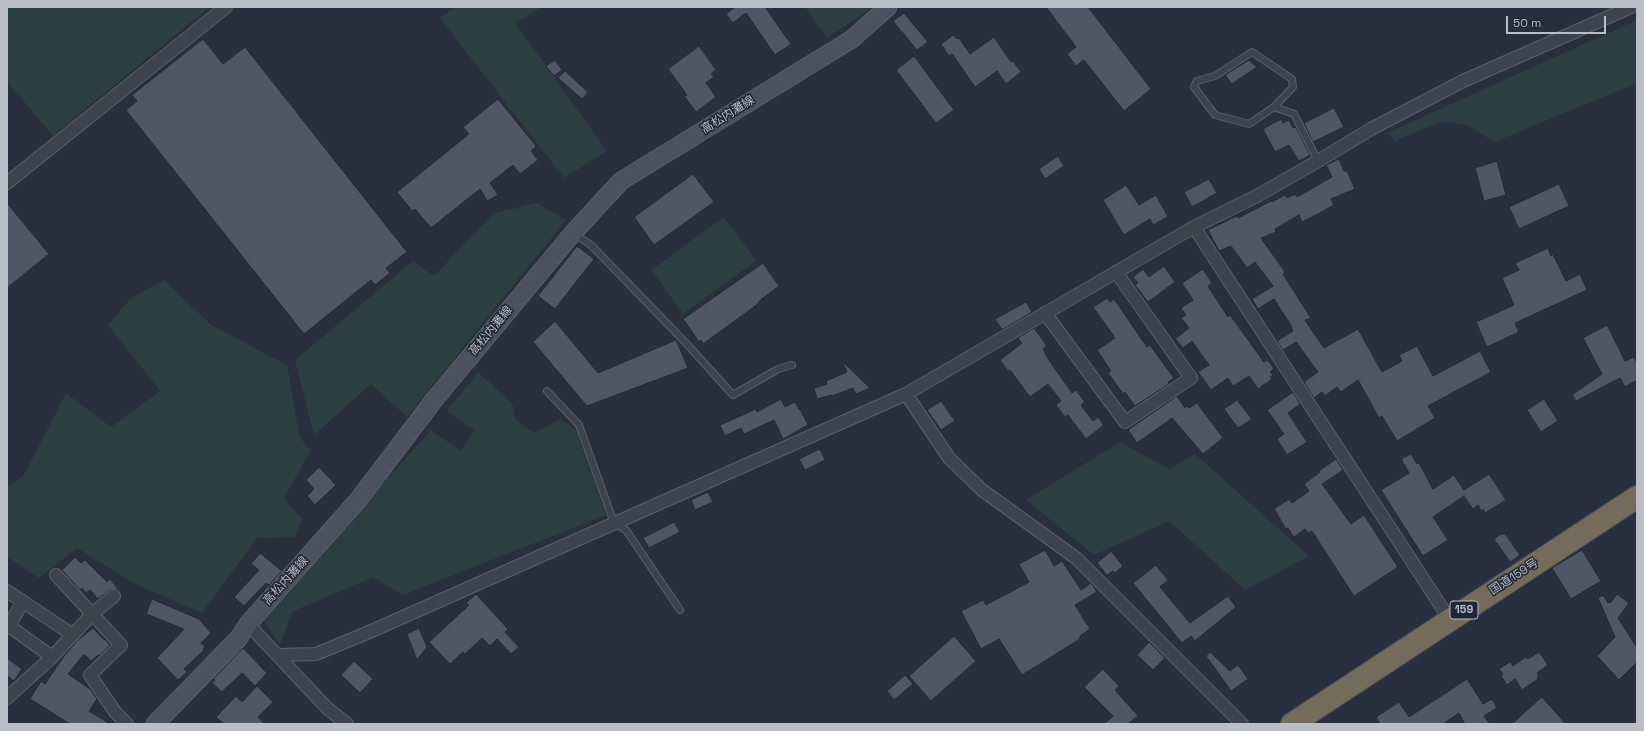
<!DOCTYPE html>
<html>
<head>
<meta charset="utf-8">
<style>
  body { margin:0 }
  #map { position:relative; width:1644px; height:731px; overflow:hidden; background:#28303f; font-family:"Space Grotesk",sans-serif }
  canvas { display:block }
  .frame { position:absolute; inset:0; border:8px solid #b9bec9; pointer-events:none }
  .scale { position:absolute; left:1506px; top:16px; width:100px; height:18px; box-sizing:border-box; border:2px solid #b9bec9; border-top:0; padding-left:5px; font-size:12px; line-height:14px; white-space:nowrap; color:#b9bec9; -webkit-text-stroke:3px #212734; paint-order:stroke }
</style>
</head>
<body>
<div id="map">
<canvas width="1644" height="731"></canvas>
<div class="frame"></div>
<div class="scale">50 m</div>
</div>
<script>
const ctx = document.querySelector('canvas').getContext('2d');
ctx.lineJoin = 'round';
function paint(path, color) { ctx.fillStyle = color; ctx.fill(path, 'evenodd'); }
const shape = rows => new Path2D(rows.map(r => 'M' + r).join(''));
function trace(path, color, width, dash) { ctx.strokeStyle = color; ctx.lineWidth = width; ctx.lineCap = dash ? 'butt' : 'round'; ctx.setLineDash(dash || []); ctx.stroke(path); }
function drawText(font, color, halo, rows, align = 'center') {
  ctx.font = font + ' "Space Grotesk","Noto Sans JP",sans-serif'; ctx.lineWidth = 3; ctx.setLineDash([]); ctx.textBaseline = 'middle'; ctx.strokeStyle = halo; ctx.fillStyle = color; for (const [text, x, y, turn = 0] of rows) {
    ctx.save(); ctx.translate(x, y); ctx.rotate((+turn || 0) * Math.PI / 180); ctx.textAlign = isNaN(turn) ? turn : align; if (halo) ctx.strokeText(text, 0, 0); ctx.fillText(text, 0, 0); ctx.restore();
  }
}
paint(shape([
  [7,7,209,7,53,136,7,81],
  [456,7,542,7,515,23,607,151,564,178,440,18],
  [805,7,869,7,870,9,827,38],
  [1637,20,1637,83,1494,142,1466,124,1440,122,1395,141,1387,133],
  [537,203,566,220,407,417,371,384,314,435,295,360,413,261,434,276,494,213],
  [724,217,756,261,683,314,651,270],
  [164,280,211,325,287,365,300,438,311,450,284,498,302,519,295,537,257,538,202,613,133,583,77,548,39,578,7,557,7,488,24,475,66,393,111,427,160,391,108,325,131,298],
  [478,372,512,403,516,420,525,427,535,433,560,419,576,431,606,515,403,595,373,577,292,612,280,645,263,619,431,430,461,451,474,430,447,411],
  [1120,442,1169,469,1195,454,1309,556,1245,590,1169,521,1094,555,1026,500]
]), '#2b3e41');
const building = shape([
  [735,7,765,7,791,44,775,55,746,13,733,23,726,14,735,7],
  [1046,7,1088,7,1151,89,1124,111,1084,60,1076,66,1067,54,1076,47,1046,7],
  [904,13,928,42,917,50,893,21,904,13],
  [953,35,957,39,959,38,970,54,994,37,1011,62,1013,61,1021,72,1006,84,997,71,975,87,952,54,949,56,941,44,953,35],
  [203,39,223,64,245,47,407,252,386,268,390,273,375,285,371,280,304,334,126,110,137,101,132,95,203,39],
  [699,46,716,70,711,74,714,77,706,83,716,97,696,112,684,96,687,95,668,69,699,46],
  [914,56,954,110,936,123,896,70,914,56],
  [555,60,562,70,554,76,546,66,555,60],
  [1249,60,1257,67,1232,84,1225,75,1249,60],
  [565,71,588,92,582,99,558,78,565,71],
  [498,99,536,146,531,151,538,160,520,174,513,165,490,183,498,195,487,201,480,189,431,228,415,209,412,211,397,192,469,134,463,127,498,99],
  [1334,108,1344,127,1313,142,1304,123,1334,108],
  [1281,119,1283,123,1289,120,1293,128,1296,127,1310,155,1299,161,1289,145,1275,152,1263,129,1281,119],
  [1058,156,1064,166,1045,179,1039,169,1058,156],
  [1339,159,1344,171,1347,171,1355,189,1331,199,1334,205,1316,215,1302,222,1299,215,1275,229,1276,232,1261,238,1285,272,1283,274,1311,318,1305,320,1324,348,1358,329,1382,372,1402,361,1399,355,1417,346,1433,376,1480,351,1491,372,1428,406,1435,418,1397,441,1382,416,1379,418,1358,380,1341,392,1337,387,1325,396,1322,392,1314,398,1304,382,1318,372,1296,342,1283,350,1277,341,1293,331,1291,327,1292,327,1274,299,1258,309,1252,299,1273,286,1255,262,1247,268,1231,246,1219,251,1208,230,1237,216,1238,218,1271,201,1272,202,1285,195,1287,198,1295,194,1297,197,1332,177,1326,165,1339,159],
  [1497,161,1506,195,1484,201,1475,168,1497,161],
  [693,174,714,202,654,245,634,217,693,174],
  [1209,179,1217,193,1192,207,1184,192,1209,179],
  [1559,184,1569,206,1519,229,1509,207,1559,184],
  [1126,185,1139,205,1156,195,1168,217,1153,225,1150,219,1124,235,1103,200,1126,185],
  [7,203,49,254,7,288,7,203],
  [577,246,594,259,555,309,538,296,577,246],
  [1548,248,1551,256,1553,254,1566,281,1580,274,1587,290,1515,323,1519,332,1487,347,1476,322,1514,305,1502,278,1519,270,1515,263,1548,248],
  [763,263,779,286,758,302,758,304,703,344,701,340,699,342,683,319,763,263],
  [1164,266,1175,282,1148,302,1135,285,1138,283,1133,277,1143,269,1149,277,1164,266],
  [1203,269,1212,283,1208,286,1228,317,1230,315,1264,362,1268,360,1274,369,1270,372,1273,375,1270,377,1272,379,1258,389,1249,376,1233,386,1228,378,1211,390,1198,372,1209,365,1192,341,1183,348,1175,339,1189,328,1181,318,1186,315,1181,308,1193,300,1182,283,1203,269],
  [1107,298,1110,302,1114,299,1147,347,1150,345,1174,378,1168,382,1169,384,1135,406,1125,392,1123,394,1108,373,1111,371,1097,350,1115,338,1093,307,1107,298],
  [1026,302,1032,312,1002,330,995,319,1026,302],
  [555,321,598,373,676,340,688,368,587,406,533,342,555,321],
  [1607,325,1625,361,1634,357,1637,363,1637,380,1625,387,1620,378,1576,401,1572,395,1602,374,1583,338,1607,325],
  [1034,328,1047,346,1043,349,1047,357,1072,393,1076,390,1085,402,1081,405,1093,421,1098,417,1104,425,1086,439,1068,415,1065,417,1056,405,1061,401,1048,384,1030,397,1010,370,1008,371,1000,360,1022,343,1018,338,1034,328],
  [842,361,870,388,856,394,853,388,832,396,831,395,817,399,814,388,827,384,826,381,847,372,842,361],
  [1293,392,1300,404,1288,413,1307,442,1287,455,1277,439,1284,434,1267,410,1293,392],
  [1177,396,1185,408,1187,406,1189,408,1197,403,1223,438,1203,454,1172,418,1137,443,1128,430,1177,396],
  [781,399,785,407,795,402,799,409,800,409,808,425,783,439,774,420,744,434,741,428,725,436,720,425,756,409,757,412,781,399],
  [1544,399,1558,421,1541,432,1527,410,1544,399],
  [1237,400,1252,419,1238,428,1224,409,1237,400],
  [941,401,955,421,941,430,927,410,941,401],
  [820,449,825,460,805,470,799,459,820,449],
  [1411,454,1417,464,1419,463,1433,489,1454,475,1464,490,1489,474,1506,500,1485,513,1483,509,1481,511,1478,505,1473,509,1464,496,1433,517,1448,540,1423,556,1381,490,1409,473,1401,459,1411,454],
  [1336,459,1343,470,1322,484,1351,524,1364,515,1398,567,1354,596,1312,531,1308,533,1305,529,1294,537,1288,528,1286,529,1274,509,1289,499,1292,503,1309,491,1304,484,1320,472,1319,471,1336,459],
  [319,467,336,485,315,505,307,496,314,489,306,480,319,467],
  [708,492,713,502,695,510,691,500,708,492],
  [674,522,680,532,649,548,643,538,674,522],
  [1501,534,1505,534,1520,555,1510,562,1494,539,1501,534],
  [1045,550,1054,566,1062,561,1081,590,1091,583,1097,592,1075,605,1090,629,1080,636,1080,639,1022,675,999,639,981,649,961,611,983,600,986,605,1029,582,1019,564,1045,550],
  [1582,550,1601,581,1571,599,1552,568,1582,550],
  [1111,551,1123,566,1115,573,1113,571,1107,575,1097,563,1111,551],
  [260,553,282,571,269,585,266,583,244,606,234,597,259,570,251,564,260,553],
  [75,557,81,563,85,560,107,582,110,579,118,589,110,590,98,599,90,590,86,593,82,588,80,590,62,570,75,557],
  [1156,565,1168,580,1160,587,1190,623,1228,596,1236,607,1195,641,1191,636,1182,643,1133,583,1156,565],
  [476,594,508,629,505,632,519,647,511,654,497,639,490,646,482,638,465,654,463,652,450,664,429,642,469,605,466,603,476,594],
  [1617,594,1629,603,1618,618,1637,648,1637,662,1619,680,1597,656,1615,637,1598,598,1603,595,1608,603,1611,602,1617,594],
  [152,599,199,619,211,633,201,643,205,646,203,649,204,650,184,669,187,672,178,680,157,658,184,629,146,614,152,599],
  [93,628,104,640,105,639,110,645,99,656,98,655,91,661,84,654,68,674,90,689,97,699,89,711,110,724,70,724,30,699,41,681,45,684,64,656,77,641,93,628],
  [419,628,427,647,417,660,407,634,419,628],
  [954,636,976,661,931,701,909,676,954,636],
  [1149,642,1165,658,1153,670,1137,655,1149,642],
  [243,648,267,673,255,686,242,673,222,692,212,683,215,680,213,679,243,648],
  [1210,652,1230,671,1238,665,1248,679,1231,691,1206,656,1210,652],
  [1539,652,1548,665,1537,673,1539,676,1537,677,1538,679,1522,690,1515,679,1507,685,1501,676,1503,674,1499,669,1510,662,1513,666,1526,657,1528,659,1539,652],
  [7,658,22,669,14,681,7,676,7,658],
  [354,661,373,679,360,693,341,675,354,661],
  [1103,669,1119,686,1115,690,1138,716,1128,724,1104,724,1113,716,1084,687,1103,669],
  [905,675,913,684,894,700,887,691,905,675],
  [1467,679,1483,704,1492,699,1497,708,1484,716,1490,724,1465,724,1459,713,1443,724,1380,724,1376,717,1399,702,1409,717,1467,679],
  [257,686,273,702,258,717,264,724,224,724,216,717,236,696,242,702,257,686],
  [1542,697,1566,724,1512,724,1536,702,1542,697]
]);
paint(building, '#4f5767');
trace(building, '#232936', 1);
const lane = shape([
  [1274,107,1293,87,1292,79,1252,52,1215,76,1197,81,1194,87,1215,115,1249,124,1274,107,1294,114,1318,161],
  [573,233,591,245,685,342,733,395,778,369,792,365],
  [547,391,579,425,614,523,626,530,680,610]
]);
const street = shape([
  [7,183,226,7],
  [1194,227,1450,620],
  [1045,313,1125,422,1191,378,1116,272],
  [906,394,949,458,982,490,1076,558,1242,724],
  [56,575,121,645,90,675,115,712,127,724],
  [7,591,73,635],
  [23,601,9,626,52,657],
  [248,624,327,708,347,724],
  [278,655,316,654,367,633,906,394,1194,227,1257,196,1318,161,1371,129,1463,81,1631,7],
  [7,698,52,657,93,613,114,596]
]);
const secondary = shape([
  [155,724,238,639,248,624,359,499,434,400,573,233,621,181,852,39,888,7]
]);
const highway = shape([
  [1292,724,1637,497]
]);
trace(lane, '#5a606c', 8);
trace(street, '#5a606c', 14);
trace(secondary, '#5a606c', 19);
trace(highway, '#474d59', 24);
trace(lane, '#3c434f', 6);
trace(street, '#3c434f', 12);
trace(secondary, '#4a5161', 17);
trace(highway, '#746c5a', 22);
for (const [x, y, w] of [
  [1464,610,28]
]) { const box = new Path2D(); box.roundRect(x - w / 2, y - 9, w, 18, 3); ctx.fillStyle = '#212734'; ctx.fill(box); trace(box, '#b9bec9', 1); }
drawText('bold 11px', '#b9bec9', null, [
  ["159",1464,610]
]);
drawText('12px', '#b9bec9', '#212734', [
  ["高松内灘線",728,115,-32],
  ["高松内灘線",491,331,-50],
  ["国道159号",1514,577,-33],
  ["高松内灘線",286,581,-48]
]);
</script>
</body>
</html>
